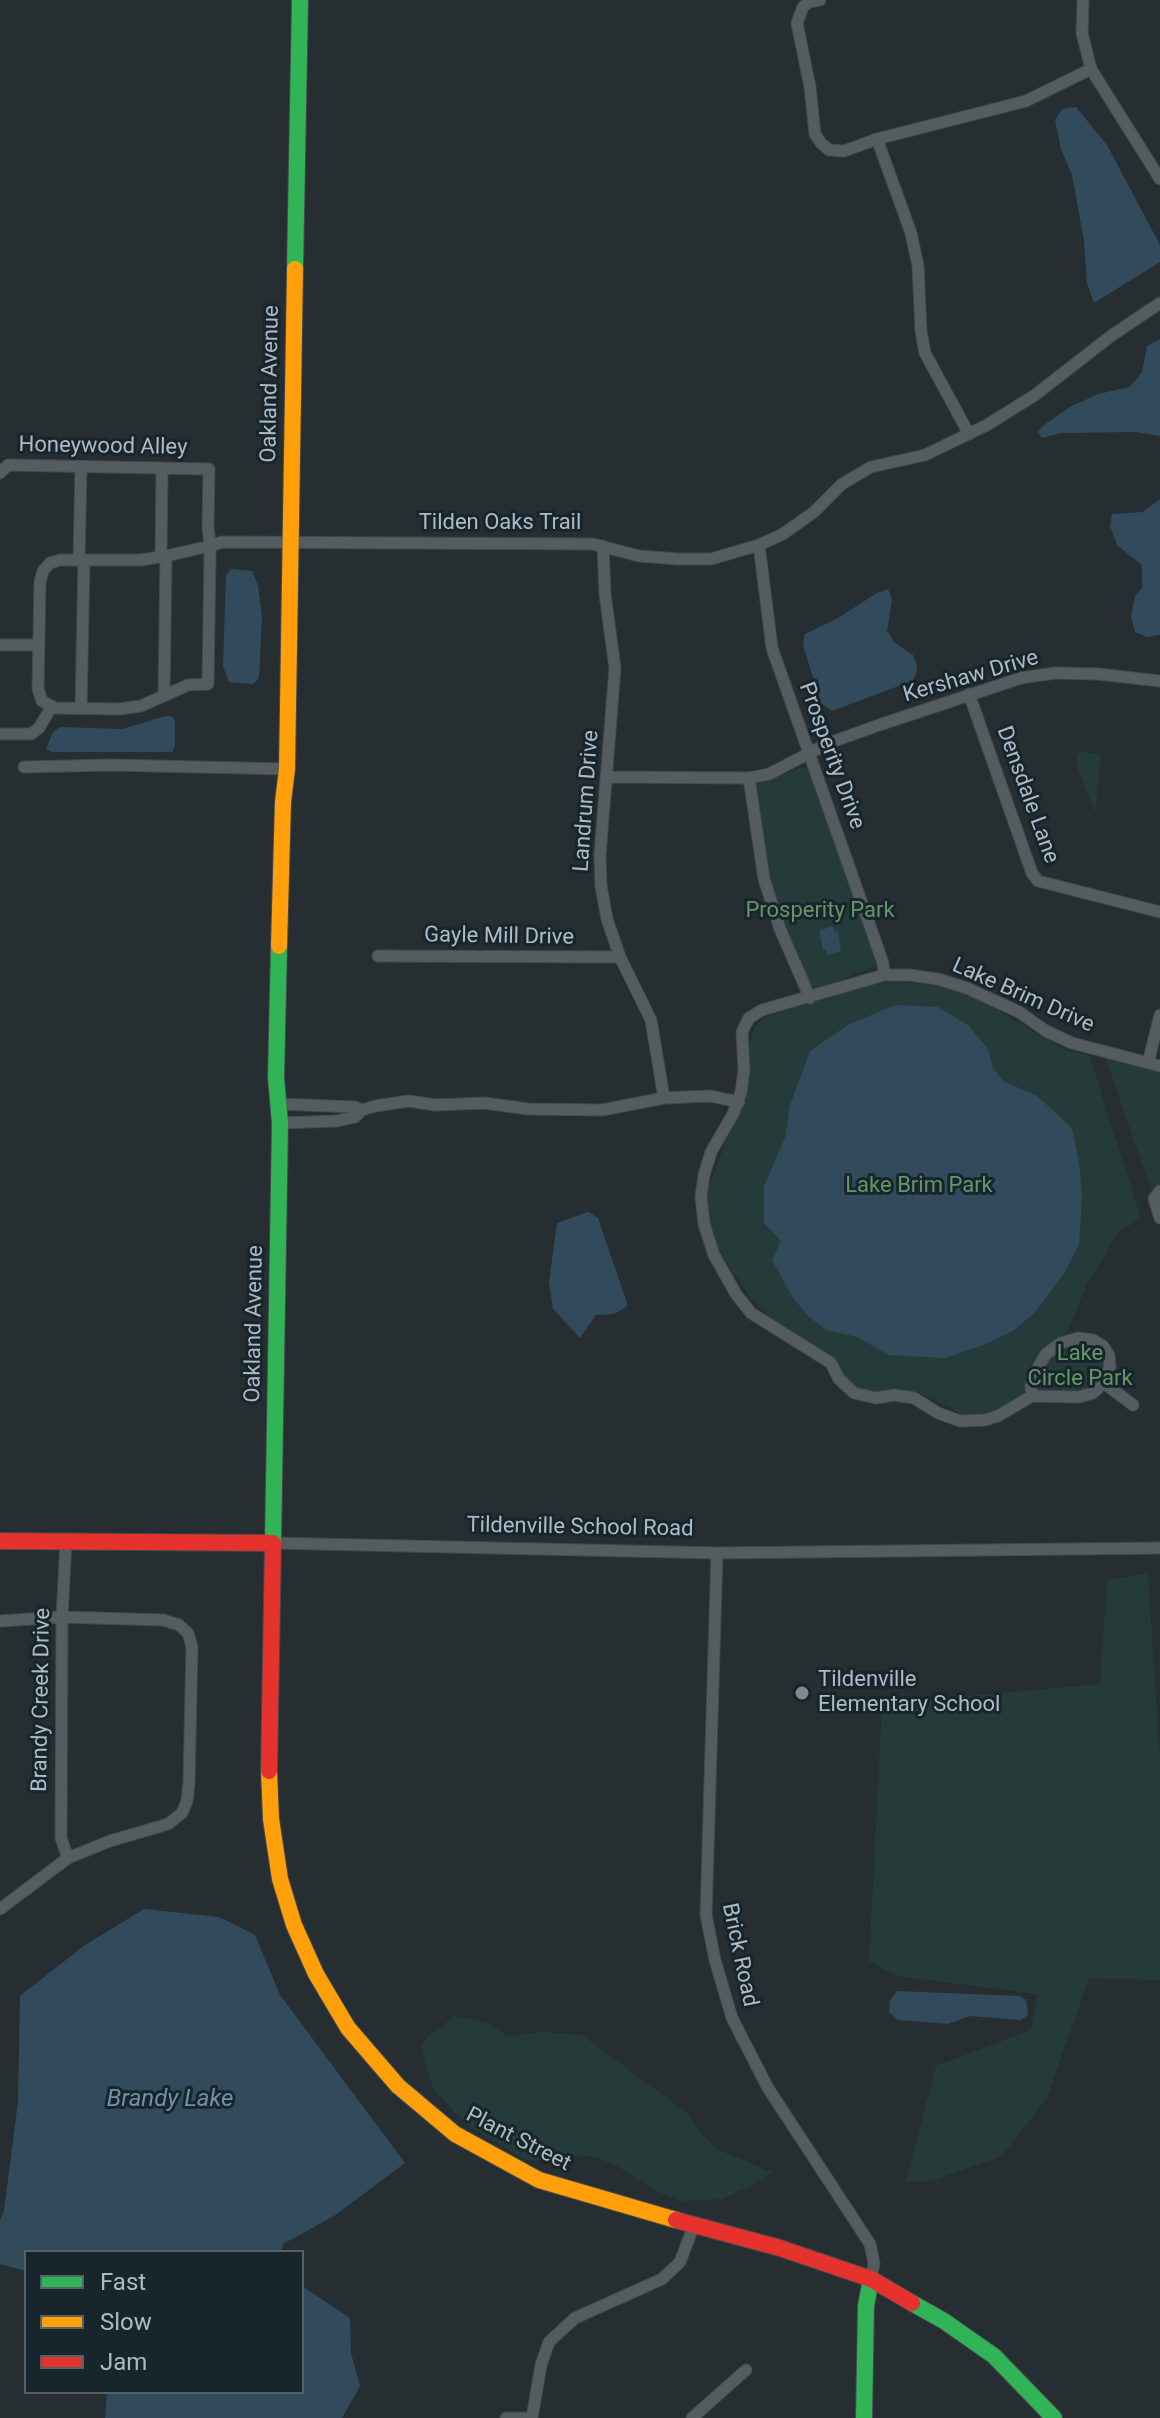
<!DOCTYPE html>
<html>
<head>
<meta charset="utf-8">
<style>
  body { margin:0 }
  #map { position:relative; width:1160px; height:2418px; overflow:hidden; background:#262e32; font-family:Roboto,sans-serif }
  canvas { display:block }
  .legend { position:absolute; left:24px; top:2250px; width:280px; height:144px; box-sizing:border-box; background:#19252d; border:2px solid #55616a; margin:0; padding:10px 14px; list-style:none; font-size:24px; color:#aebbc5 }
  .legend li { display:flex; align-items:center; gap:16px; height:40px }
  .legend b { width:40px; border:2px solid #55616a }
</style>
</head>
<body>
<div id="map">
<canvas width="1160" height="2418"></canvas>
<ul class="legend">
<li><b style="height:10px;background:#30b455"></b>Fast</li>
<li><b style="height:10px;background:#ff9f0a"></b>Slow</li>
<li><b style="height:10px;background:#e5322d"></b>Jam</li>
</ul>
</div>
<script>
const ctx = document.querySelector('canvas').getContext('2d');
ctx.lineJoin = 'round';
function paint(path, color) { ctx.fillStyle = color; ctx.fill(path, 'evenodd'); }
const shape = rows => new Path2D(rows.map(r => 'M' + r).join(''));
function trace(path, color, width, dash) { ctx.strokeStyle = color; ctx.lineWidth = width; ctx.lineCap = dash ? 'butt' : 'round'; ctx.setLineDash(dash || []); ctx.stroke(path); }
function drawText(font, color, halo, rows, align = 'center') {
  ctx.font = font + ' Roboto,sans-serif'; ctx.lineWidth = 6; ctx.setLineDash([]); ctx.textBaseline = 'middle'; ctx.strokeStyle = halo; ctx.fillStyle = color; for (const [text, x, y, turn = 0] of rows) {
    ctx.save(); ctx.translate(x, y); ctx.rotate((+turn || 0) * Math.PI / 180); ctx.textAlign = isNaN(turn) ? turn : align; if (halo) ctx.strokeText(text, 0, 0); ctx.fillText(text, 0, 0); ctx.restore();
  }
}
paint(shape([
  [1081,752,1095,753,1101,757,1095,813,1076,763,1077,755],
  [802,767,809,770,877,965,821,988,812,988,782,919,768,869,756,785],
  [897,982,943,986,983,1001,1064,1050,1089,1055,1141,1218,1116,1234,1105,1256,1088,1281,1066,1336,1032,1362,1026,1381,1025,1396,1000,1411,968,1417,918,1392,866,1392,844,1381,832,1361,774,1321,751,1299,715,1244,705,1199,750,1073,747,1049,756,1025,768,1016,877,983],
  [1106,1059,1160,1072,1160,1183,1151,1190],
  [1074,1344,1089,1344,1099,1350,1105,1365,1099,1380,1091,1387,1080,1391,1039,1390,1036,1386,1046,1360,1062,1348],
  [1148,1573,1160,1760,1160,1980,1089,1978,1047,2098,1002,2156,932,2181,906,2181,936,2066,1031,2030,1037,1994,897,1976,869,1961,882,1704,1100,1684,1107,1580],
  [455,2016,488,2023,508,2036,543,2032,582,2035,686,2112,703,2135,719,2150,772,2172,761,2181,723,2199,680,2201,654,2190,617,2166,598,2158,578,2155,566,2159,525,2160,467,2125,433,2089,421,2048,427,2037]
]), '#253b39');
paint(shape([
  [1076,107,1107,145,1160,245,1160,262,1094,303,1087,283,1084,241,1072,175,1061,149,1055,120,1062,109],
  [1160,339,1160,436,1136,432,1062,433,1042,438,1038,432,1044,425,1070,407,1098,394,1130,387,1142,372,1147,346],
  [1160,499,1160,635,1147,637,1135,632,1131,617,1135,596,1142,588,1142,565,1118,546,1110,527,1111,520,1112,514,1143,512],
  [231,569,252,571,258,585,262,616,259,678,253,684,229,682,223,666,226,575],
  [888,589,892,600,887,631,895,643,913,655,917,665,916,674,912,681,832,711,821,703,803,645,805,634,838,618,877,593],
  [165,716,171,716,175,720,175,746,172,752,52,752,46,749,53,732,60,727,123,729],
  [832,926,835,932,838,931,841,951,828,955,826,949,823,950,819,931],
  [895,1005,938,1007,968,1025,988,1049,993,1068,1003,1081,1037,1096,1072,1128,1079,1163,1082,1196,1079,1244,1063,1275,1034,1313,1013,1331,983,1345,945,1358,889,1355,857,1337,827,1330,809,1317,794,1299,772,1260,781,1241,764,1223,764,1186,785,1138,790,1105,810,1051,848,1025],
  [588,1212,598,1218,628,1306,614,1314,596,1315,580,1338,553,1309,549,1282,557,1223],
  [144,1909,219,1917,255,1935,280,1995,405,2163,334,2216,283,2244,281,2252,26,2252,26,2271,0,2264,0,2220,4,2211,18,2101,20,1996,85,1945],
  [897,1991,1019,1996,1026,2000,1028,2015,1021,2020,970,2016,948,2024,897,2020,889,2012,890,2000],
  [302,2286,350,2318,351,2353,360,2386,342,2418,105,2418,107,2392,302,2392]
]), '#324b5c');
const street = shape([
  [820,0,809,2,803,7,797,23,810,87,815,134,821,143,829,150,844,151,877,139,1026,101,1091,69],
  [1083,0,1082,33,1091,69,1160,179],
  [877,139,911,233,918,266,921,331,925,353,969,434],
  [0,473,8,465,209,469,208,526,210,546,210,555,208,684,188,685,141,706,119,709,55,708,42,701,38,689,40,582,43,571,50,563,60,560,141,560,166,556,210,546,222,542,593,544,639,556,678,559,711,559,759,545,783,534,814,512,842,484,871,467,925,455,987,425,1035,395,1111,336,1160,303],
  [759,545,772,648,883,963,884,975],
  [603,546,605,594,615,668,600,855,601,886,607,919,620,957,651,1020,664,1098],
  [161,557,162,468],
  [79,560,81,467],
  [0,645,39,645],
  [969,694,1032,873,1038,881,1160,912],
  [164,696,166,556],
  [81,708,84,561],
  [0,734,31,734,39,728,52,706],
  [24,767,110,765,287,769],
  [607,777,749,778,769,774,829,743,879,725,1021,678,1055,673,1098,674,1160,681],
  [749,778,764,879,780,929,810,998],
  [378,956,620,957],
  [1148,1063,1160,1015],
  [279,1104,355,1107,362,1110],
  [280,1123,336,1121,355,1117,362,1110,375,1106,409,1101,435,1105,484,1103,528,1109,602,1110,664,1098,710,1096,739,1102],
  [1160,1191,1154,1199,1160,1218],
  [1104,1383,1133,1405],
  [1032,1396,1031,1386,1037,1369,1046,1354,1061,1343,1078,1338,1093,1340,1103,1346,1109,1355,1110,1367,1104,1383,1093,1393,1079,1397,1032,1396,998,1416,985,1420,960,1421,938,1413,914,1398,894,1395,876,1398,854,1393,839,1379,831,1363,751,1313,736,1294,714,1255,704,1224,701,1197,704,1175,711,1152,733,1114,741,1092,744,1070,742,1032,749,1018,762,1010,884,975,909,975,938,979,967,988,1019,1012,1046,1031,1072,1043,1160,1066],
  [66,1541,62,1617,61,1838,68,1858],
  [273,1543,717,1553,1160,1548],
  [717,1553,706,1915,715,1960,732,2018,768,2088,870,2244,874,2263,871,2279],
  [0,1621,62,1617,163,1620,179,1625,188,1633,192,1647,189,1783,187,1801,182,1813,168,1824,110,1841,68,1858,0,1909],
  [506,2418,525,2418],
  [532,2418,541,2365,549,2342,575,2318,662,2279,680,2262,694,2225],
  [692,2418,746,2370]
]);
const fast = shape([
  [295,269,300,0],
  [273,1543,280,1123,276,1078,279,946],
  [912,2303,944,2321,994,2356,1054,2418],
  [864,2418,866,2306,871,2279]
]);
const slow = shape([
  [279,946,283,802,287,769,295,269],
  [269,1771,271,1819,280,1879,294,1925,316,1974,348,2028,398,2086,455,2134,539,2180,676,2220]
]);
const jam = shape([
  [0,1541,273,1543,269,1771],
  [676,2220,780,2248,871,2279,912,2303]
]);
trace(street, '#44494d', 13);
trace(fast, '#44494d', 18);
trace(slow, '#44494d', 18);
trace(jam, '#44494d', 18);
trace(street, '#555c60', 11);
trace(fast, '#30b455', 16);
trace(slow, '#ff9f0a', 16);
trace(jam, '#e5322d', 16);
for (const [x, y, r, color] of [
  [802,1693,8,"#7e8a92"]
]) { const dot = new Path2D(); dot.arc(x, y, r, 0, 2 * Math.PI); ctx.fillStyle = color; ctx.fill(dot); trace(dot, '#19252d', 3); }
drawText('22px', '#aebbc5', '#19252d', [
  ["Oakland Avenue",271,384,-89],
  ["Honeywood Alley",103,447,1],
  ["Tilden Oaks Trail",500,523],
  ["Kershaw Drive",971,677,-16],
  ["Prosperity Drive",831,756,70],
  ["Densdale Lane",1027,795,70],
  ["Landrum Drive",587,801,-86],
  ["Gayle Mill Drive",499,937,1],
  ["Lake Brim Drive",1023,996,24],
  ["Oakland Avenue",255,1324,-89],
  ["Tildenville School Road",580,1528,1],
  ["Brandy Creek Drive",42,1700,-89],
  ["Brick Road",739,1955,78],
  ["Plant Street",518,2140,27]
]);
drawText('22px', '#659667', '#19252d', [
  ["Prosperity Park",820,911],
  ["Lake Brim Park",919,1186],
  ["Lake",1080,1354],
  ["Circle Park",1080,1379]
]);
drawText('22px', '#aebbc5', '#19252d', [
  ["Tildenville",818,1680],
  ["Elementary School",818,1705]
], 'left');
drawText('italic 24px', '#6e92aa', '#19252d', [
  ["Brandy Lake",170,2100]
]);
</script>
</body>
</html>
